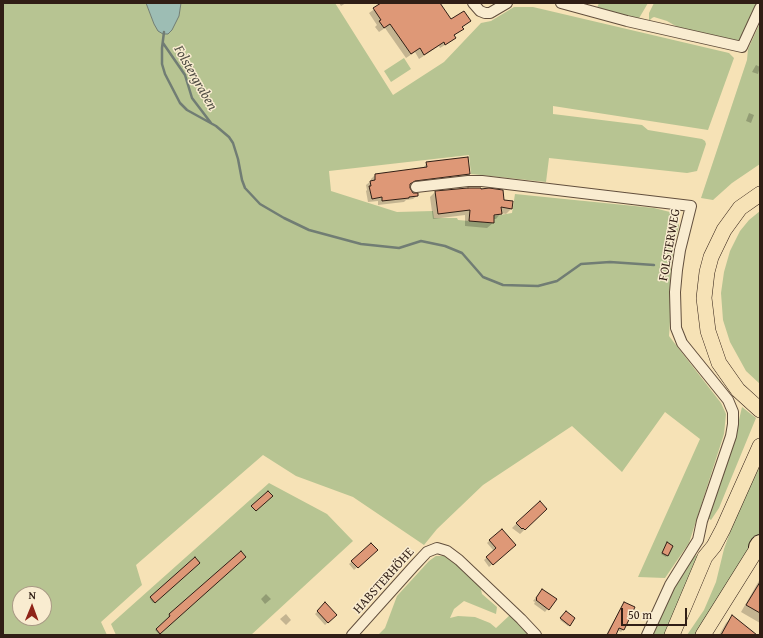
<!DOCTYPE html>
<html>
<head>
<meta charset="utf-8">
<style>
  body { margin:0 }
  #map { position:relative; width:763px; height:638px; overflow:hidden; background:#f6e2b6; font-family:"Gentium Book Plus",serif }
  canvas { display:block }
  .frame { position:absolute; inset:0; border:4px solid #301e15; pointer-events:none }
  .north { position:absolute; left:12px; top:586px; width:40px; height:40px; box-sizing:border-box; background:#f9ecd0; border:1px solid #a99a85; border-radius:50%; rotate:1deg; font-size:11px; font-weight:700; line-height:16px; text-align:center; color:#301e15 }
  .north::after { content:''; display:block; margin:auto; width:14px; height:18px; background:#8f2418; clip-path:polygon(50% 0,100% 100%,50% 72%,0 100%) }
  .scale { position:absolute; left:621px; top:608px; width:66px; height:18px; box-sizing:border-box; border:2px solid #301e15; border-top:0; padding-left:5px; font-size:12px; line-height:14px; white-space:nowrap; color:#301e15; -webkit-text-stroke:3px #f9ecd0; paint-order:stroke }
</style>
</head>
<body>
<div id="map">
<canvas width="763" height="638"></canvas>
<div class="frame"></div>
<div class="north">N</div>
<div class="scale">50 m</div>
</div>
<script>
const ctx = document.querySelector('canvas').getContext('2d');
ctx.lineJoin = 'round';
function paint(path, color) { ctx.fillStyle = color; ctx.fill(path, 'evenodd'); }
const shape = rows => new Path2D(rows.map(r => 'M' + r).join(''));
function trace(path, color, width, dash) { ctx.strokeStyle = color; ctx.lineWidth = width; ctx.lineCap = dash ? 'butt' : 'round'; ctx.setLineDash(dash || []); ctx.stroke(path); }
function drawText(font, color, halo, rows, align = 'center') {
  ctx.font = font + ' "Gentium Book Plus",serif'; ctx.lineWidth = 3; ctx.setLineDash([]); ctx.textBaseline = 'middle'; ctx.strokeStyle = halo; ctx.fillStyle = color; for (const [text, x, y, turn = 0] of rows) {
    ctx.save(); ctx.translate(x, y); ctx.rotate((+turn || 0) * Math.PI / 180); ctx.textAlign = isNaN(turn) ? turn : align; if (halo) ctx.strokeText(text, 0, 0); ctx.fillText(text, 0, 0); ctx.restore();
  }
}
paint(shape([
  [3,3,146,3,154,24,179,16,181,3,335,3,393,95,444,62,481,23,491,21,514,7,533,7,729,53,734,58,708,130,553,106,553,114,642,125,648,130,702,139,705,141,706,144,697,171,687,173,549,158,546,182,471,174,469,155,329,171,331,191,397,212,433,211,434,218,457,218,458,220,493,223,494,216,512,213,515,194,654,208,670,212,677,218,679,226,675,242,671,267,670,287,670,322,669,336,721,403,726,414,724,434,689,543,665,578,638,577,700,439,665,412,622,472,572,426,483,485,437,529,424,545,353,497,296,476,263,455,136,565,142,585,101,622,107,635,3,635],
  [20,594,44,594,44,618,20,618],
  [599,3,648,3,638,20,597,8],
  [654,3,758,3,739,42,681,29,667,21,654,17,652,18,650,20,649,20,649,13],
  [760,23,760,164,732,183,713,200,701,198,747,60,748,49],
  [404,58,411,69,391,82,384,71],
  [760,211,760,384,746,371,730,342,723,320,721,293,724,272,730,251,740,231,749,220],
  [742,407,756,418,719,508,711,520,708,518,735,437],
  [760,465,760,532,698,635,687,635,704,610,716,582,724,549,733,524],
  [269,483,327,514,353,541,251,635,116,635,111,624],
  [697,555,700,557,669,635,651,635,673,588,691,560,695,556],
  [436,556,445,556,457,563,480,585,482,594,497,607,496,614,464,601,454,609,450,618,458,616,475,617,490,623,496,628,510,615,530,633,528,635,378,635,385,628,397,596,429,561]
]), '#b7c492');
const water = shape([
  [146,3,181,3,179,16,172,30,168,34,163,34,158,31,154,24,146,3]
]);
paint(water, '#9dbdb4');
trace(water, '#717d74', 1);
paint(shape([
  [339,3,346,3,341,6],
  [383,3,441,3,440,4,451,20,470,21,461,28,462,29,454,36,455,38,450,42,440,48,439,46,419,59,415,52,406,58,385,28,379,32,375,27,377,25,369,13],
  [756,65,760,67,758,74,752,72],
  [749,113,754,115,751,123,746,121],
  [467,158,469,174,465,178,410,184,409,188,413,194,417,196,413,199,406,200,404,202,378,205,378,201,368,202,366,191,367,190,366,185,371,181,371,179,375,175,423,168,427,163],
  [435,192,503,201,511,209,506,214,501,213,496,219,493,219,493,223,487,228,465,226,465,215,433,219,430,197],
  [546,509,520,534,512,528,517,523],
  [490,540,511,547,489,567,484,560,494,551,487,543],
  [371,544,376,550,354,570,349,564],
  [666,545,672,546,666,557,661,554],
  [241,553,245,557,159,634,155,630,170,618,168,616,169,615],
  [195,559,199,563,153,603,150,599],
  [760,579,760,623,741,612],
  [542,590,555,599,545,612,534,604,535,602,533,601],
  [266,594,271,599,265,604,261,599],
  [325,604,336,615,325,625,315,614],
  [622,606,633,607,623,630,621,632,617,630,615,635,606,635],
  [566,612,574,618,568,626,560,620],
  [286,614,291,620,286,625,280,619],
  [732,617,756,635,719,635,726,623]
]), '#0003');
trace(shape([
  [164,32,162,48,162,64,165,74,180,103,187,110,216,126,229,137,233,143,238,159,242,180,245,188,260,204,284,218,309,230,361,244,399,248,421,241,445,246,462,253,483,277,503,285,538,286,557,281,581,264,610,262,654,265],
  [163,43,185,75,192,98,211,123]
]), '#717d74', 2.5);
const building = shape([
  [381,3,440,3,451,19,464,11,471,21,462,27,464,29,454,35,456,38,445,45,444,42,424,55,420,48,411,54,390,24,384,28,379,21,381,20,373,8,381,3],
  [468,157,470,174,415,181,410,184,410,188,413,193,418,193,418,196,409,197,409,198,382,201,382,197,372,199,369,186,371,186,370,181,375,180,375,174,427,167,426,162,468,157],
  [468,188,481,188,481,189,489,188,503,190,504,200,513,201,512,209,501,207,502,214,494,215,494,223,469,221,470,210,438,214,435,191,468,188],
  [268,491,273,496,256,511,251,506,268,491],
  [540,501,547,509,525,530,523,528,522,529,516,523,540,501],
  [502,529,516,545,493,565,486,557,496,548,489,540,502,529],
  [667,542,673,546,668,556,662,553,667,542],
  [371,543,378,550,358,568,351,561,371,543],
  [241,551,246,557,160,634,156,629,170,616,169,614,241,551],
  [195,557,200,563,155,603,150,597,195,557],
  [760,582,760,613,746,605,760,582],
  [542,589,557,599,549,610,536,600,537,599,536,598,542,589],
  [325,602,337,615,328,623,317,611,325,602],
  [624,602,635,607,624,630,619,628,616,635,607,635,624,602],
  [566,611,575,618,570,626,560,618,566,611],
  [732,615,757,635,721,635,732,615]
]);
paint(building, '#de9877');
trace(building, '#301e15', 1);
const street = shape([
  [473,3,480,11,485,13,490,13,507,3],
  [561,3,627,21,742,47,760,8],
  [416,187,468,181,482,181,691,206,680,250,677,270,675,292,676,328,682,343,728,400,733,412,733,424,731,436,702,521,698,540,670,585,647,635],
  [352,635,413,567,427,552,437,548,447,551,459,560,521,619,536,635]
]);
const primary = shape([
  [760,194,740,208,724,230,711,257,707,272,704,298,708,331,719,363,738,390,760,410],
  [672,635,705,557,714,546,723,529,760,446],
  [703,635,760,544]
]);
const highway = shape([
  [758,547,760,544]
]);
trace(street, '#624f3d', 12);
trace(primary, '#301e15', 16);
trace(highway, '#301e15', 20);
trace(street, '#f9ecd0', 10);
trace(primary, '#f6e2b6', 15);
trace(highway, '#f6e2b6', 18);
drawText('13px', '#301e15', '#f9ecd0', [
  ["FOLSTERWEG",670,245,-80],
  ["HABSTERHÖHE",384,581,-48]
]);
drawText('italic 14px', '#514e45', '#f9ecd0', [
  ["Folstergraben",195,78,60]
]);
</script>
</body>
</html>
